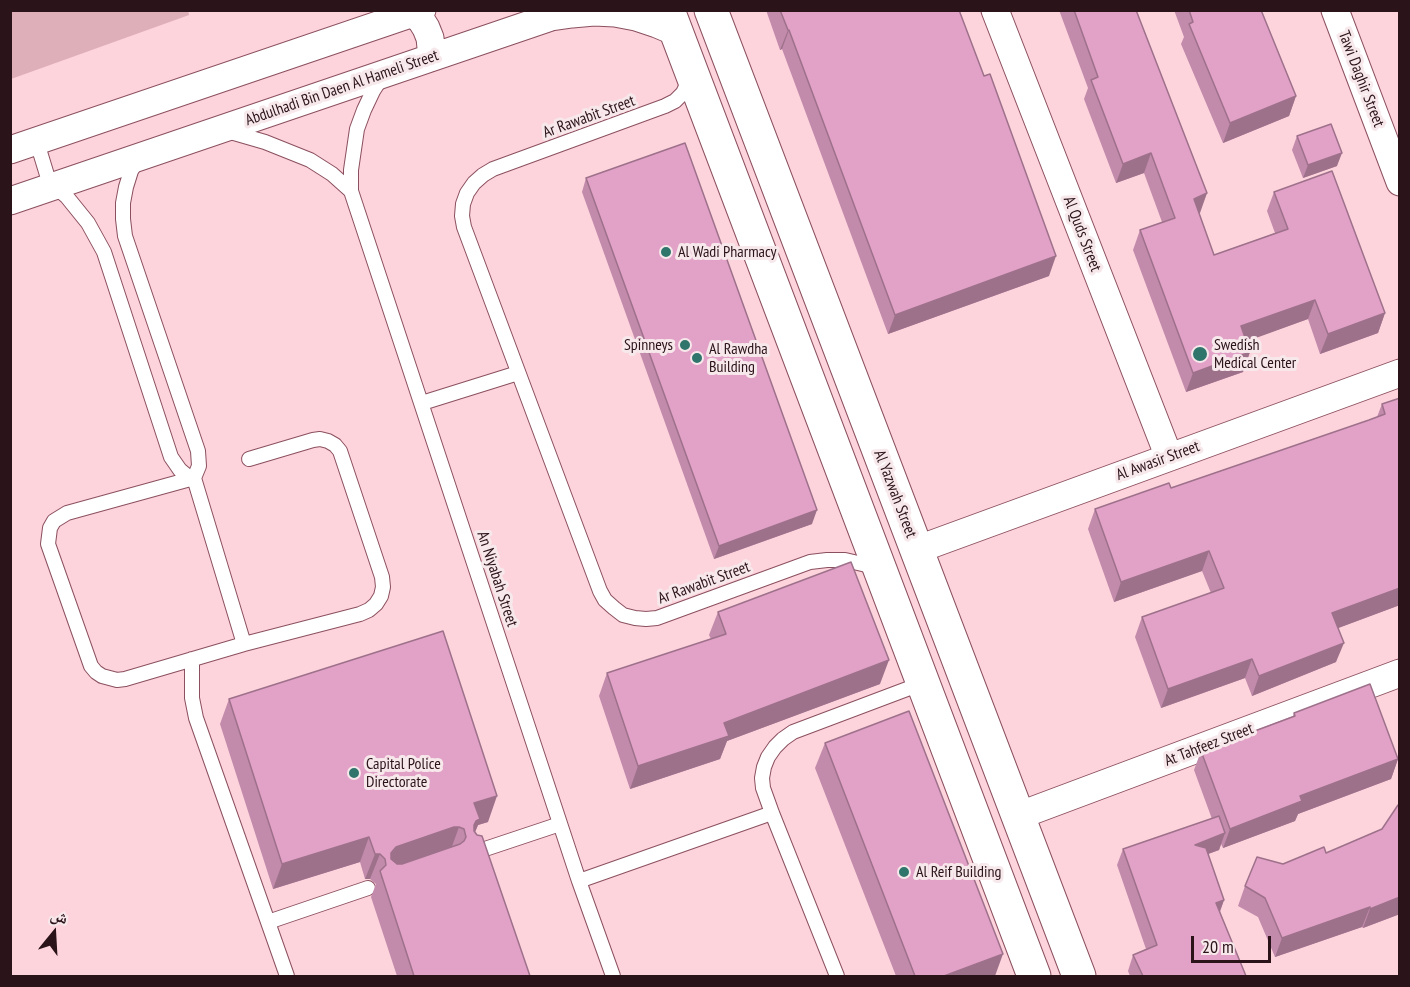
<!DOCTYPE html>
<html>
<head>
<meta charset="utf-8">
<style>
  body { margin:0 }
  #map { position:relative; width:1410px; height:987px; overflow:hidden; background:#fdd3dc; font-family:"PT Sans Narrow","Noto Naskh Arabic",sans-serif }
  canvas { display:block }
  .frame { position:absolute; inset:0; border:12px solid #2b131a; pointer-events:none }
  .north { position:absolute; left:24px; top:903px; width:60px; height:60px; -webkit-text-stroke:4px #f7e8eb; paint-order:stroke; rotate:18deg; font-size:16px; font-weight:700; line-height:24px; text-align:center; color:#2b131a }
  .north::after { content:''; display:block; margin:auto; width:21px; height:27px; background:#2b131a; clip-path:polygon(50% 0,100% 100%,50% 72%,0 100%) }
  .scale { position:absolute; left:1191px; top:936px; width:80px; height:27px; box-sizing:border-box; border:3px solid #2b131a; border-top:0; padding-left:8px; font-size:18px; line-height:21px; white-space:nowrap; color:#2b131a; -webkit-text-stroke:4px #f7e8eb; paint-order:stroke }
</style>
</head>
<body>
<div id="map">
<canvas width="1410" height="987"></canvas>
<div class="frame"></div>
<div class="north">ش</div>
<div class="scale">20 m</div>
</div>
<script>
const ctx = document.querySelector('canvas').getContext('2d');
ctx.lineJoin = 'round';
function paint(path, color) { ctx.fillStyle = color; ctx.fill(path, 'evenodd'); }
const shape = rows => new Path2D(rows.map(r => 'M' + r).join(''));
function trace(path, color, width, dash) { ctx.strokeStyle = color; ctx.lineWidth = width; ctx.lineCap = dash ? 'butt' : 'round'; ctx.setLineDash(dash || []); ctx.stroke(path); }
function drawText(font, color, halo, rows, align = 'center') {
  ctx.font = font + ' "PT Sans Narrow",sans-serif'; ctx.lineWidth = 6; ctx.setLineDash([]); ctx.textBaseline = 'middle'; ctx.strokeStyle = halo; ctx.fillStyle = color; for (const [text, x, y, turn = 0] of rows) {
    ctx.save(); ctx.translate(x, y); ctx.rotate((+turn || 0) * Math.PI / 180); ctx.textAlign = isNaN(turn) ? turn : align; if (halo) ctx.strokeText(text, 0, 0); ctx.fillText(text, 0, 0); ctx.restore();
  }
}
paint(shape([
  [188,10,189,15,11,79,10,11]
]), '#deaeb9');
const lane = shape([
  [382,77,373,91,364,110,357,129,351,170,351,191,579,881,613,976],
  [690,78,683,93,675,101,665,106,493,169,483,175,474,183,467,193,463,204,462,216,464,227,600,591,605,600,614,608,623,615,635,618,646,619,657,618,810,562,827,560,845,560,875,567],
  [227,131,265,142,310,160,332,174,351,191],
  [40,140,40,152,47,175,54,186,67,197,88,223,104,252,171,457,180,470,186,475,194,478],
  [138,159,131,171,126,187,123,203,123,219,125,236,198,451,199,466,194,478,244,644],
  [422,403,518,373],
  [194,478,67,513,54,521,50,528,48,544,91,666,96,672,102,676,117,680,125,679,244,644,360,614,369,610,376,604,381,596,383,587,382,577,340,451,335,445,328,441,320,439,313,440,249,459],
  [192,659,192,698,196,718,287,976],
  [473,853,560,824],
  [579,881,772,813],
  [268,922,368,888],
  [837,976,772,813,763,788,762,778,764,767,768,757,775,747,783,739,793,732,923,683]
]);
const street = shape([
  [995,10,1169,457],
  [1335,10,1400,182],
  [413,14,421,20,426,28,430,38,431,48,430,58],
  [10,150,422,10],
  [10,201,551,17,572,14,594,12,615,13,636,17,657,24,676,32],
  [916,550,1400,373],
  [1018,816,1400,673]
]);
const secondary = shape([
  [668,10,1034,976],
  [711,10,1079,976]
]);
trace(lane, '#8b505f', 16);
trace(street, '#8b505f', 29);
trace(secondary, '#8b505f', 35);
trace(lane, '#fff', 14);
trace(street, '#fff', 27);
trace(secondary, '#fff', 33);
paint(shape([
  [766,10,959,10,1049,276,888,334,782,49,780,50],
  [1059,10,1136,10,1207,193,1199,213,1214,255,1275,233,1267,211,1274,192,1385,313,1378,333,1320,354,1308,319,1246,341,1250,352,1243,372,1186,392,1133,250,1140,230,1162,222,1144,173,1116,183,1084,99,1088,88],
  [1174,10,1261,10,1296,96,1289,116,1223,143,1181,44,1184,37],
  [1297,136,1337,166,1303,178,1292,150],
  [586,178,812,524,714,559,582,192],
  [1400,398,1400,605,1338,628,1336,662,1252,696,1245,678,1161,708,1135,637,1142,617,1211,593,1202,571,1114,602,1088,529,1095,509,1171,488,1369,420,1377,417,1382,404],
  [718,612,880,684,727,741,720,759,630,789,599,696,607,673,711,639,709,635],
  [229,699,488,822,478,825,475,832,530,976,397,976,371,897,376,884,370,879,365,879,360,862,273,889,220,724],
  [1294,713,1398,759,1391,779,1298,814,1295,821,1223,848,1221,844,1219,850,1208,854,1224,900,1220,912,1246,976,1130,976,1128,971,1133,955,1146,949,1117,865,1123,849,1212,819,1194,770,1201,751,1293,716],
  [825,743,995,976,896,976,815,768],
  [1326,853,1400,914,1363,928,1362,927,1275,957,1258,917,1238,906,1245,886,1283,864]
]), '#c28aab');
paint(shape([
  [788,30,789,30,782,49,780,50],
  [1296,96,1289,116,1223,143,1230,123],
  [1151,153,1144,173,1116,183,1123,164],
  [1342,153,1337,166,1303,178,1308,165],
  [1207,193,1200,213,1186,218,1194,199],
  [1056,256,1049,276,888,334,895,315],
  [1315,300,1308,319,1234,346,1241,326],
  [1385,313,1378,333,1320,354,1328,334],
  [1250,352,1243,372,1186,392,1193,373],
  [817,510,812,524,714,559,719,546],
  [1209,551,1202,571,1114,602,1121,582],
  [1400,588,1400,605,1325,633,1332,613],
  [1344,643,1336,662,1252,696,1259,676],
  [1252,659,1245,678,1161,708,1168,689],
  [889,660,880,684,727,741,720,759,630,789,638,766,724,723],
  [1398,759,1391,779,1298,814,1295,821,1223,848,1230,829,1300,796],
  [497,796,488,822,478,825,470,844,474,803],
  [454,827,459,827,450,852,387,872,381,879,391,853,396,847],
  [1225,833,1219,850,1189,861,1195,845],
  [369,837,360,862,273,889,282,864],
  [375,854,380,854,370,879,365,879],
  [1400,897,1400,914,1363,928,1370,909],
  [1224,900,1218,916,1216,903],
  [1370,907,1362,927,1275,957,1282,938],
  [1003,954,995,976,944,976]
]), '#9e718b');
const building = shape([
  [780,10,959,10,984,76,990,74,1056,256,895,315,789,30,788,30,780,10],
  [1074,10,1136,10,1207,193,1194,199,1214,255,1288,229,1274,192,1332,171,1385,313,1328,334,1315,300,1241,326,1250,352,1193,373,1140,230,1175,218,1151,153,1123,164,1091,80,1098,77,1074,10],
  [1189,10,1261,10,1296,96,1230,123,1189,24,1193,22,1189,10],
  [1331,124,1342,153,1308,165,1297,136,1331,124],
  [685,143,817,510,719,546,586,178,685,143],
  [1400,398,1400,588,1332,613,1344,643,1259,676,1252,659,1168,689,1142,617,1224,588,1209,551,1121,582,1095,509,1169,483,1171,488,1369,420,1385,414,1382,404,1400,398],
  [851,562,889,660,724,723,729,736,638,766,607,673,726,634,718,612,851,562],
  [443,631,497,796,474,803,480,819,476,821,474,825,474,831,477,835,482,836,530,976,414,976,380,871,386,865,385,859,380,854,375,854,369,837,282,864,229,699,443,631],
  [454,827,459,827,464,829,466,837,464,841,460,844,402,864,397,864,391,859,391,853,396,847,454,827],
  [1370,684,1398,759,1300,796,1302,801,1230,829,1201,751,1295,716,1294,713,1370,684],
  [909,711,1003,954,944,976,915,976,825,743,909,711],
  [1398,805,1400,806,1400,897,1370,909,1370,907,1282,938,1265,898,1245,886,1257,857,1283,864,1324,847,1326,853,1382,829,1398,805],
  [1219,816,1225,833,1195,845,1206,848,1224,900,1216,903,1246,976,1143,976,1133,955,1157,945,1123,849,1219,816]
]);
paint(building, '#e2a1c7');
trace(building, '#9e718b', 1.5);
for (const [x, y, r, color] of [
  [666,252,6,"#2f756c"],
  [685,345,6,"#2f756c"],
  [1200,354,8,"#2f756c"],
  [697,358,6,"#2f756c"],
  [354,773,6,"#2f756c"],
  [904,872,6,"#2f756c"]
]) { const dot = new Path2D(); dot.arc(x, y, r, 0, 2 * Math.PI); ctx.fillStyle = color; ctx.fill(dot); trace(dot, '#f7e8eb', 2); }
drawText('16px', '#2b131a', '#f7e8eb', [
  ["Tawi Daghir Street",1361,79,69],
  ["Abdulhadi Bin Daen Al Hameli Street",342,88,-19],
  ["Ar Rawabit Street",589,117,-20],
  ["Al Quds Street",1082,234,69],
  ["Al Awasir Street",1158,461,-20],
  ["Al Yazwah Street",895,494,69],
  ["An Niyabah Street",497,579,72],
  ["Ar Rawabit Street",704,583,-20],
  ["At Tahfeez Street",1209,745,-21]
]);
drawText('16px', '#2b131a', '#f7e8eb', [
  ["Al Wadi Pharmacy",678,252],
  ["Spinneys",673,345,"right"],
  ["Swedish",1214,345],
  ["Medical Center",1214,363],
  ["Al Rawdha",709,349],
  ["Building",709,367],
  ["Capital Police",366,764],
  ["Directorate",366,782],
  ["Al Reif Building",916,872]
], 'left');
</script>
</body>
</html>
